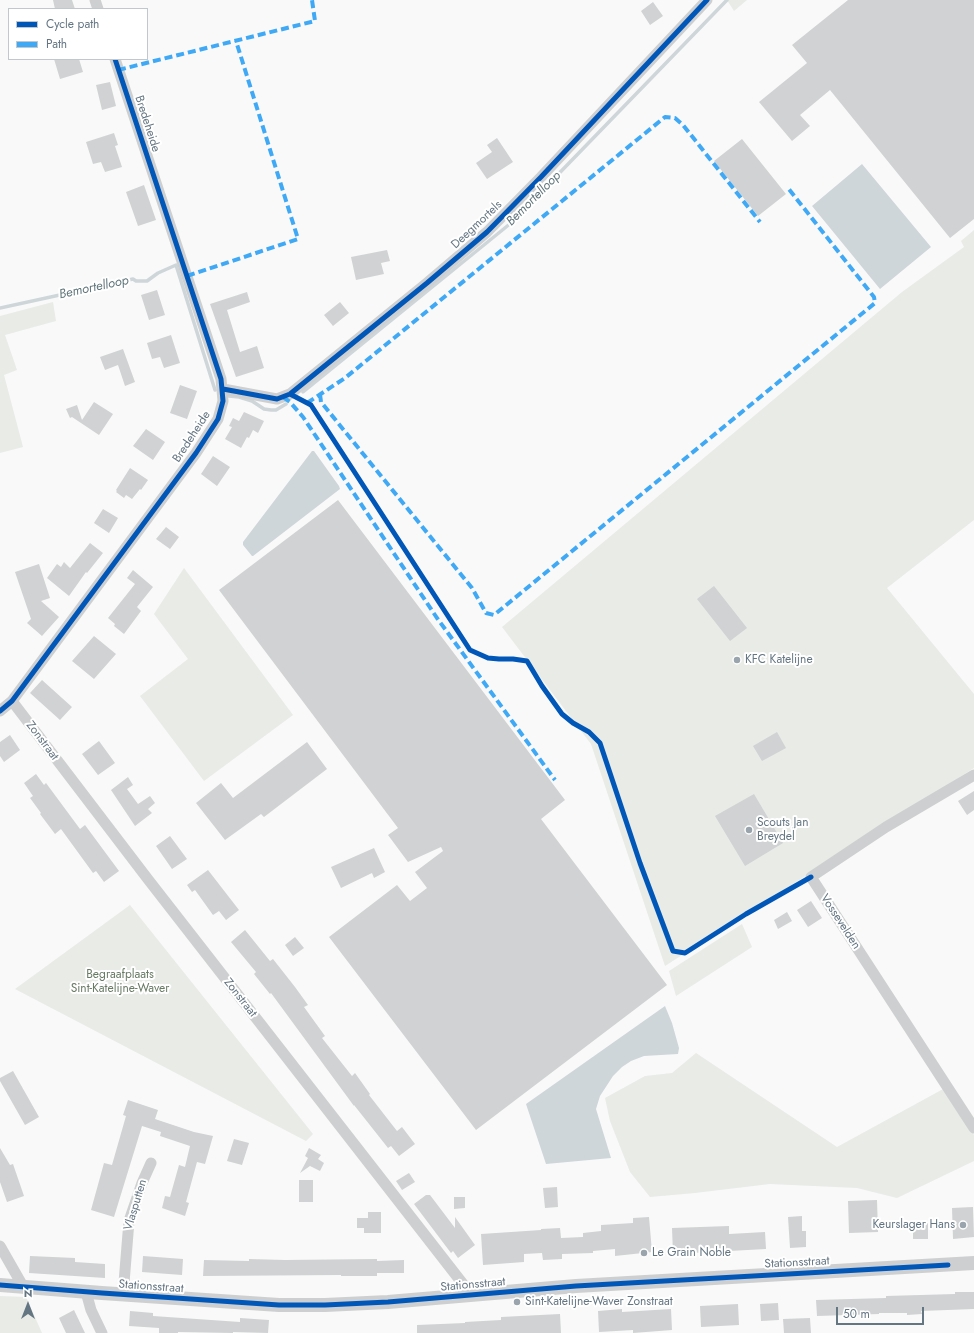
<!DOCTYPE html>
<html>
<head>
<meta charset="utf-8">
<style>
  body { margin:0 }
  #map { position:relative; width:974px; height:1333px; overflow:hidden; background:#f9f9f9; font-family:Jost,sans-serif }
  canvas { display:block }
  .legend { position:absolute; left:8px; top:8px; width:140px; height:52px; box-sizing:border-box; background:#fff; border:1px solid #c1c8cd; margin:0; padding:5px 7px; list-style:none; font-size:12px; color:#657683 }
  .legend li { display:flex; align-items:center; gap:8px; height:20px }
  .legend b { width:20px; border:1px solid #c1c8cd }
  .north { position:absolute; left:8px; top:1285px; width:40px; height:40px; -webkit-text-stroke:3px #fff; paint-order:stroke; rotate:0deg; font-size:11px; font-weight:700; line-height:16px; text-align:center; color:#657683 }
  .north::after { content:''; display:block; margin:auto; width:14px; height:18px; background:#657683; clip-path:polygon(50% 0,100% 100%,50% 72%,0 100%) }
  .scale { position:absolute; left:836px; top:1307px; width:88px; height:18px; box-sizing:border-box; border:2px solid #657683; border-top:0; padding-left:5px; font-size:12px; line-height:14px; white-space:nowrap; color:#657683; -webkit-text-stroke:3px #fff; paint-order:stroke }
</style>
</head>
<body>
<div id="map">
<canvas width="974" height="1333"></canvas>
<ul class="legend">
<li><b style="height:5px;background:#0057b8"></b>Cycle path</li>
<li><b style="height:5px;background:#3fa9f5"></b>Path</li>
</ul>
<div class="north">N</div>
<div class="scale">50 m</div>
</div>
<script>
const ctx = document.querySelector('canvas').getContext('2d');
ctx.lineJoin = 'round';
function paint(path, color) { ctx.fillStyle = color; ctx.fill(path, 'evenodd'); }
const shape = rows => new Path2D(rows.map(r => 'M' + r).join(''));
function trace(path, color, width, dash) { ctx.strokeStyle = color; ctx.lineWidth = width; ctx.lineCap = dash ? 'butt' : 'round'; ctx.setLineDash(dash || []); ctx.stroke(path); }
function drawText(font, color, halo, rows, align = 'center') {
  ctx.font = font + ' Jost,sans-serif'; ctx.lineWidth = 4; ctx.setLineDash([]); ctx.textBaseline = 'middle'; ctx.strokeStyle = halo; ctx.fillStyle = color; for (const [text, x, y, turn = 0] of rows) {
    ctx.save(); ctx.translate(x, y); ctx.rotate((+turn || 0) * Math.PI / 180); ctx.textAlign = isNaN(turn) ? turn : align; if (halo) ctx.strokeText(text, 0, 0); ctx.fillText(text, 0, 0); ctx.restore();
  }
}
paint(shape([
  [727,0,747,0,734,11],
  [974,230,974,520,887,588,974,694,974,768,665,966,591,744,502,627,902,292,964,247,961,241],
  [53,302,56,321,5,335,17,370,4,375,23,447,0,453,0,316],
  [184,568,293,715,204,781,140,696,188,659,154,614],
  [130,905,313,1134,306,1141,15,989],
  [742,924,752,947,676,996,669,971],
  [696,1053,837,1147,945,1088,974,1135,974,1161,897,1198,857,1188,770,1184,695,1193,650,1197,630,1172,610,1121,605,1098,645,1076,672,1073],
  [0,1296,26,1297,42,1333,0,1333]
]), '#e8ebe6');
paint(shape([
  [862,164,931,247,880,289,812,206],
  [312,451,314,451,339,486,340,489,253,556,252,556,243,545,243,542],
  [665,1006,672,1023,679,1048,678,1054,644,1056,631,1061,622,1067,613,1076,600,1096,596,1109,611,1158,546,1164,526,1104]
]), '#ced6d9');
trace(shape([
  [0,308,133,279,136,281,147,281,158,273,176,265,215,390],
  [303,392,511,223,727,0],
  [229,396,239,397,252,401,264,409,271,410,276,410,286,404]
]), '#ced6d9', 3.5);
paint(shape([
  [53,0,72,0,75,9,55,9],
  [848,0,974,0,974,219,950,238,830,90,800,115,810,126,792,141,759,102,807,63,792,45],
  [653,2,663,16,650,25,641,11],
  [54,59,79,59,83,72,60,79],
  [110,82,116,106,102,110,96,85],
  [114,133,118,145,115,146,122,167,105,172,101,162,93,164,86,142],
  [497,138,513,162,487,179,476,163,492,152,487,145],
  [742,139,786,194,758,216,714,161],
  [144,185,156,220,138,226,126,192],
  [387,250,390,261,381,263,384,274,356,280,351,257],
  [157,290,165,315,149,320,141,295],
  [247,292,250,302,227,310,240,352,257,346,264,368,236,377,210,304],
  [340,302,349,313,333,326,324,315],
  [171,335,180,363,164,368,160,357,152,359,147,343],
  [123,349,135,382,125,386,118,365,105,370,100,357],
  [180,385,197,391,187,419,170,413],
  [94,402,113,414,99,435,72,417,70,418,66,409,77,405,82,420],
  [244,412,264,421,258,433,253,430,249,438,247,437,241,448,225,439,232,427,229,426,233,418,239,421],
  [146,429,165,442,153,460,133,446],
  [213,456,230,467,217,486,201,474],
  [130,468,148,480,141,490,140,489,132,499,126,495,124,498,116,492,117,491,116,490],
  [338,500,565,800,541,819,667,985,476,1130,329,937,397,885,410,901,427,888,415,872,443,851,441,847,408,862,388,835,398,828,219,590],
  [103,509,118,518,109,533,94,523],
  [166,527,179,537,170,549,156,539],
  [90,543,103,553,87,573,86,572,69,596,47,578,57,564,61,567,64,562,70,568],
  [39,564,50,598,41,601,59,617,42,636,27,623,31,619,15,572],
  [133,570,153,587,137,607,141,611,124,634,114,626,115,624,108,618,135,584,127,578],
  [714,586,747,628,730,641,697,599],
  [94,636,116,654,94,679,72,661],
  [42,680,72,707,60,720,30,693],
  [777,732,786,748,762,761,753,746],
  [10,735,20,750,4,762,0,756,0,742],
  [99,741,115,763,98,775,82,754],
  [307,742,327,769,264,817,261,814,225,840,196,803,221,783,233,798],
  [36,774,44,785,46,783,80,829,85,825,119,871,104,882,96,871,93,873,61,829,55,834,40,814,41,813,30,798,33,796,24,783],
  [128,777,133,785,127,789,138,804,150,796,155,803,148,809,152,813,135,826,111,790],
  [974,791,974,810,967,815,958,801],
  [754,794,783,843,745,866,715,816],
  [170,836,187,859,172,869,156,846],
  [374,848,385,872,374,878,372,873,341,888,331,867],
  [208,870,239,910,226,920,219,911,213,915,195,890,192,892,187,885],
  [811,901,822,918,808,927,797,910],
  [787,912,792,921,778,929,774,920],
  [245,930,270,961,273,959,295,987,308,1005,304,1007,325,1036,322,1038,352,1076,355,1073,370,1094,369,1095,397,1131,402,1127,415,1144,399,1156,391,1146,388,1148,354,1105,354,1106,271,993,270,994,254,974,256,972,231,942],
  [295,937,304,948,293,956,285,945],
  [13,1071,39,1117,25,1125,0,1081,0,1078],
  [128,1100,158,1110,155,1119,194,1132,213,1136,205,1164,197,1162,186,1202,189,1203,185,1216,162,1208,165,1196,170,1197,179,1165,185,1167,190,1146,160,1136,161,1132,142,1126,114,1217,91,1210,104,1163,112,1165,126,1116,123,1115],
  [234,1139,249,1143,242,1165,227,1161],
  [0,1148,10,1165,13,1164,24,1196,7,1202,0,1182],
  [309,1148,321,1155,318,1159,324,1163,320,1171,310,1166,300,1173,308,1158,305,1156],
  [409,1173,415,1182,402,1190,396,1181],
  [299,1180,313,1180,313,1202,299,1202],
  [557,1187,558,1207,545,1208,543,1188],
  [426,1195,430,1195,455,1228,455,1217,475,1245,458,1258,453,1251,451,1253,414,1204],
  [454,1197,465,1197,465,1208,454,1209],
  [877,1200,878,1232,849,1233,848,1201],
  [973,1207,974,1237,953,1239,952,1208],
  [368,1212,381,1212,381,1233,364,1233,364,1228,357,1228,357,1218,368,1218],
  [802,1216,802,1231,806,1231,806,1247,790,1248,788,1217],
  [649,1217,652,1252,615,1256,615,1249,593,1251,593,1253,562,1254,562,1259,543,1260,542,1253,524,1254,524,1262,483,1265,481,1234,541,1230,541,1229,560,1228,561,1238,583,1237,583,1233,601,1231,601,1225,633,1223,633,1218],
  [913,1223,928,1223,928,1239,913,1239],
  [729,1226,729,1234,765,1232,766,1249,673,1254,672,1228],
  [30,1256,75,1258,75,1262,105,1264,105,1278,29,1273],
  [143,1256,183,1259,182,1275,142,1272],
  [249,1259,285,1260,377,1259,377,1261,404,1260,404,1273,377,1273,377,1276,341,1276,341,1275,203,1276,204,1260,249,1261],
  [955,1292,974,1292,974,1309,921,1311,922,1314,907,1315,907,1313,879,1313,879,1314,817,1316,816,1300,886,1298,886,1296,955,1294],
  [778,1303,779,1320,761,1321,760,1304],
  [738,1304,739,1325,701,1327,700,1306],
  [622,1309,622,1312,671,1309,672,1330,633,1333,633,1330,599,1332,598,1311],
  [74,1310,85,1333,66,1333,59,1318],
  [130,1311,153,1313,153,1316,240,1322,240,1318,269,1320,268,1333,233,1332,233,1333,178,1332,178,1333,159,1333,159,1328,129,1326],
  [560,1314,561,1333,417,1333,417,1325,465,1323,465,1322,501,1320,501,1317],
  [810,1318,811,1333,784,1333,783,1319]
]), '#d0d2d3');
trace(shape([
  [95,0,98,9],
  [223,389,277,399,290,394,427,283,487,232,541,177,707,0],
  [12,701,147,878,463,1284,463,1296],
  [0,711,12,701,196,453,218,419,223,401,221,379,115,59],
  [974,775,886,827,811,877,974,1128],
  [0,1246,24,1288],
  [86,1292,91,1310,102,1333],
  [123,1295,129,1221,142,1183,151,1163]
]), '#cecfd0', 11);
trace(shape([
  [0,1285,102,1293,279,1305,325,1305,388,1302,576,1286,974,1263]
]), '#cecfd0', 14);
trace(shape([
  [118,70,315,21,312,0],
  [187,276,298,239,236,41],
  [320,394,321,402,472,588,486,613,494,615,875,303,874,297,788,188],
  [283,397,290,402,303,417,437,618,555,780],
  [307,403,345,378,665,117,675,118,683,125,760,222]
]), '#3fa9f5', 4, [8, 4]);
trace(shape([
  [223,389,277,399,290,394,427,283,487,232,541,177,707,0],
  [290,394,311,405,470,650,488,658,499,659,513,659,527,661,542,686,562,714,573,723,589,732,600,743,640,863,673,951,685,953,746,914,811,877],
  [0,711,12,701,196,453,218,419,223,401,221,379,115,59],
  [0,1285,102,1293,279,1305,325,1305,388,1302,576,1286,948,1265]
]), '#0057b8', 5);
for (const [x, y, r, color] of [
  [737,660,4,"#99a4ac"],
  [749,830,4,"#99a4ac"],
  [963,1225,4,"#99a4ac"],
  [644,1253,4,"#99a4ac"],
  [517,1302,4,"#99a4ac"]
]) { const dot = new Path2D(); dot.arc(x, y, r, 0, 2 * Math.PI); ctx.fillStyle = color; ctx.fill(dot); trace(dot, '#fff', 1.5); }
drawText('12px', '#657683', '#fff', [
  ["Bredeheide",147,124,72],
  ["Deegmortels",477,225,-43],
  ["Bredeheide",192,437,-57],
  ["Zonstraat",42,741,53],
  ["Vossevelden",840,922,57],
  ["Zonstraat",240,998,52],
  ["Vlasputten",136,1205,-73],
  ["Stationsstraat",797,1263,-3],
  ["Stationsstraat",473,1285,-5],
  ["Stationsstraat",151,1287,4]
]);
drawText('12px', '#657683', '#fff', [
  ["KFC Katelijne",745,660],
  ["Scouts Jan",757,823],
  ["Breydel",757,837],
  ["Keurslager Hans",955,1225,"right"],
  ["Le Grain Noble",652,1253],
  ["Sint-Katelijne-Waver Zonstraat",525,1302]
], 'left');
drawText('12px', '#687a64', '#fff', [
  ["Begraafplaats",120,975],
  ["Sint-Katelijne-Waver",120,989]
]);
drawText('italic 13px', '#60757c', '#fff', [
  ["Bemortelloop",534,199,-45],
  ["Bemortelloop",94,288,-12]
]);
</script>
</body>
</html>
